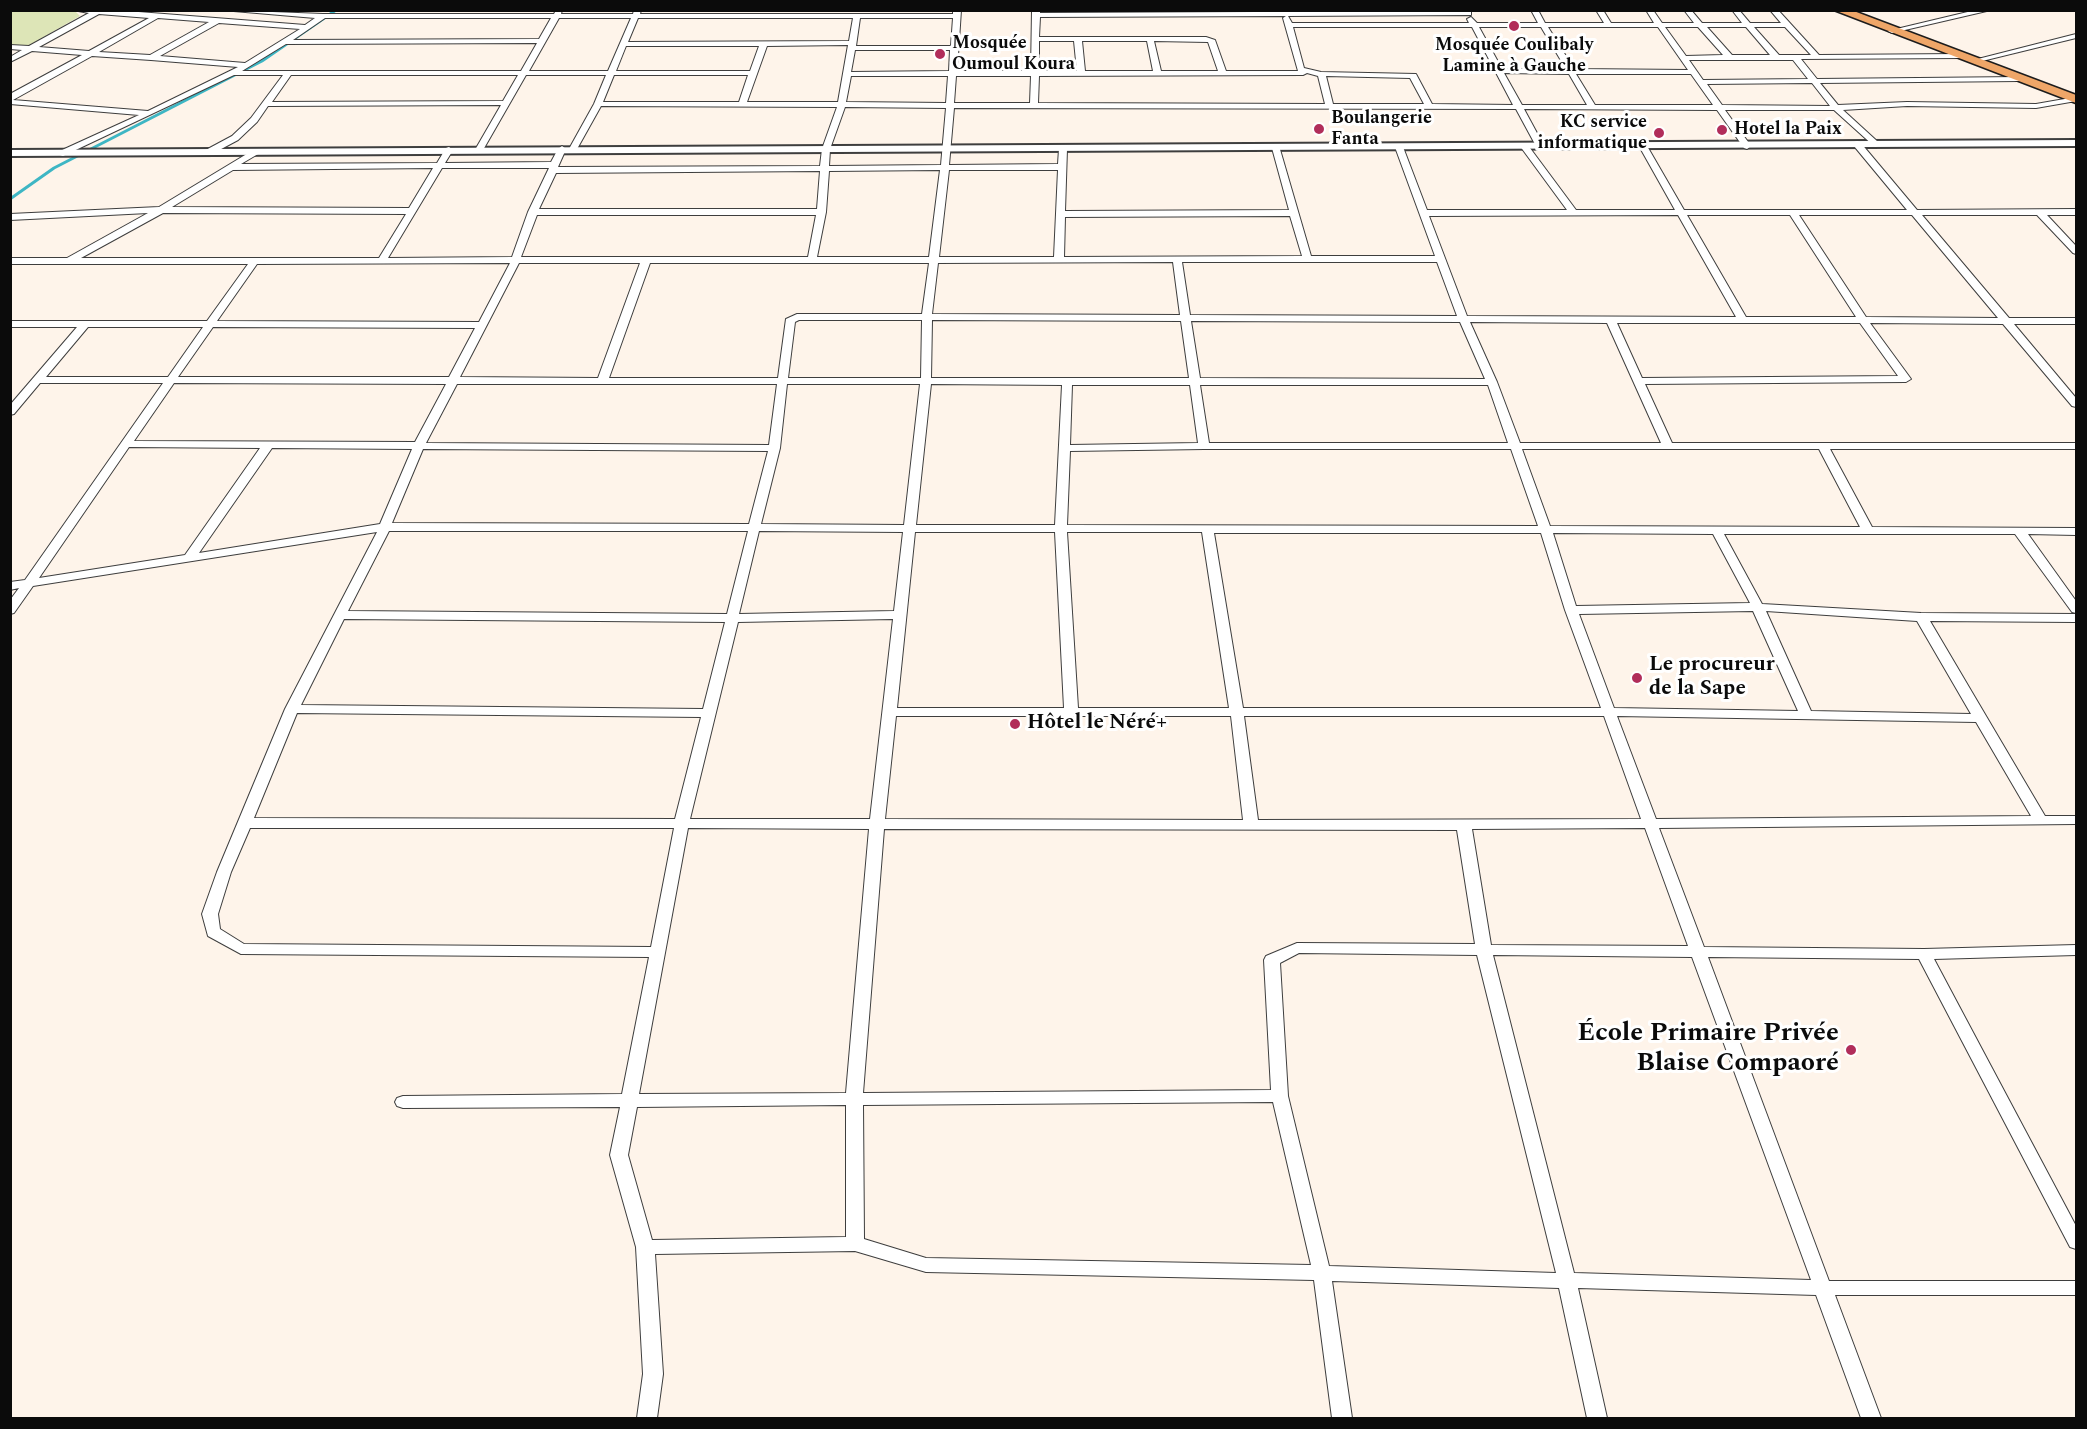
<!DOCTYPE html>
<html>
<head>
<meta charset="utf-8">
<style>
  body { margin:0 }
  #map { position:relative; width:2087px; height:1429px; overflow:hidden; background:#fef4ea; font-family:Spectral,serif }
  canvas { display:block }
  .frame { position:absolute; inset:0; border:12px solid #0b0b0b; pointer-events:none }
</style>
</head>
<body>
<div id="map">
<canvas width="2087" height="1429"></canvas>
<div class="frame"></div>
</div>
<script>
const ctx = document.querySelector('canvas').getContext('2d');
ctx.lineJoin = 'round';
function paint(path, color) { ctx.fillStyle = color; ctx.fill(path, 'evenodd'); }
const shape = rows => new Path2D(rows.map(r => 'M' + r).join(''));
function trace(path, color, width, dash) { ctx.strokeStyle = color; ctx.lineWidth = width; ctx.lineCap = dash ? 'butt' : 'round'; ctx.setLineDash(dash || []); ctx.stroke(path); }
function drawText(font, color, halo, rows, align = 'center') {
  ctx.font = font + ' Spectral,serif'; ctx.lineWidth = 6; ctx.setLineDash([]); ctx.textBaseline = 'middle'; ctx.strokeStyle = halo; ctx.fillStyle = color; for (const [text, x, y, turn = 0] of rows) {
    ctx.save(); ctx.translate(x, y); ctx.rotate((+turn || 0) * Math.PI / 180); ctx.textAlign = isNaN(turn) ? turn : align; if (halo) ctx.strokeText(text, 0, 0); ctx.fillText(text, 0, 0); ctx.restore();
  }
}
paint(shape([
  [10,11,68,11,76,12,80,16,28,46,11,45]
]), '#dde5b7');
trace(shape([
  [10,199,54,168,262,61,336,10]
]), '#3eb6c4', 3);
const minor = shape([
  [73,10,113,10,305,25,315,18,222,10,323,14,554,14,556,10,562,10,561,14,633,14,634,10,641,10,640,14,953,14,953,10,961,10,957,71,1031,71,1032,10,1040,10,1040,13,1468,11,1471,11,1471,15,1288,16,1292,23,1469,23,1467,19,1471,17,1477,23,1538,23,1531,10,1538,10,1545,23,1604,23,1596,10,1603,10,1611,23,1654,23,1646,10,1653,10,1662,23,1694,23,1684,10,1691,10,1702,23,1742,23,1732,10,1739,10,1750,23,1781,23,1770,10,1778,10,1819,55,1961,54,1965,56,1961,58,1801,59,1817,79,2019,77,2023,79,2019,81,1820,83,1838,105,1907,102,2036,104,2076,97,2076,101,2036,108,1907,106,1843,110,1878,142,1878,146,1875,147,1834,110,1725,110,1751,146,1747,149,1744,148,1717,110,1524,109,1544,146,1540,149,1536,146,1516,109,954,108,949,165,1058,164,1059,149,1063,146,1067,149,1065,211,1289,210,1272,148,1279,146,1311,256,1435,256,1395,147,1399,144,1403,147,1427,210,1567,210,1520,146,1524,143,1527,144,1576,210,1675,210,1639,146,1643,143,1647,146,1684,210,1907,210,1854,146,1854,142,1857,141,1860,142,1917,210,2076,209,2076,215,2047,215,2076,246,2076,254,2073,253,2037,215,1922,215,2009,318,2076,318,2076,324,2014,324,2076,398,2076,407,2072,406,2003,324,1870,323,1911,379,1906,382,1645,384,1672,443,2076,443,2076,449,1830,449,1872,527,2076,528,2076,535,2028,534,2076,601,2076,613,2072,612,2015,534,1724,534,1762,604,1921,613,2076,614,2076,622,1930,621,2045,816,2076,816,2076,824,1659,828,1704,947,1924,949,2076,945,2076,955,1934,959,2076,1226,2076,1249,2070,1247,1919,959,1708,957,1829,1281,2076,1281,2076,1295,1835,1295,1881,1418,1861,1418,1816,1295,1578,1288,1607,1418,1587,1418,1559,1288,1332,1281,1352,1418,1332,1418,1314,1280,926,1272,855,1251,655,1254,663,1374,657,1418,637,1418,643,1374,636,1247,610,1155,620,1107,403,1108,397,1106,395,1102,397,1098,403,1096,622,1094,649,957,241,954,208,936,202,914,217,872,285,709,377,532,33,586,14,613,10,614,10,600,19,588,10,590,10,582,25,580,163,383,40,383,14,414,10,415,10,405,77,327,10,327,10,321,207,321,248,264,10,264,10,258,67,258,148,213,10,220,10,214,159,207,255,149,259,152,258,154,241,164,437,163,446,148,449,147,453,150,445,163,551,162,558,149,562,146,566,149,558,167,820,166,822,149,837,107,601,106,577,149,573,152,569,149,594,104,606,75,526,75,483,150,479,153,475,150,501,105,268,106,257,122,238,140,210,155,204,155,204,151,232,136,251,118,283,75,234,75,63,156,60,155,60,151,139,115,10,104,10,94,82,55,32,51,10,62,10,57,22,50,10,49,10,45,29,46,89,13,73,10],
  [99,14,149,18,89,51,39,47,99,14],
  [1286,16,1283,18,1298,71,1226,71,1215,40,1206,37,1039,37,1040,17,1286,16],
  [158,18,209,22,150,55,99,52,158,18],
  [325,18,551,18,539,39,293,40,325,18],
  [559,18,631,18,608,71,529,71,559,18],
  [638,18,853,18,849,41,628,42,638,18],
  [860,18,953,18,951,46,856,46,860,18],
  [219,23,300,29,245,63,160,56,219,23],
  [1293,27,1472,27,1513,105,1432,104,1416,74,1321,72,1304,68,1293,27],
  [1479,27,1541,27,1566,69,1502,69,1479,27],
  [1548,27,1658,27,1688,70,1574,69,1548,27],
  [1665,27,1698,27,1723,55,1686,56,1665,27],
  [1707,27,1746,27,1770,55,1732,55,1707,27],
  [1754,27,1785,27,1811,55,1779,55,1754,27],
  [1039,41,1074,41,1077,71,1039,71,1039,41],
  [1082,41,1147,41,1153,71,1085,71,1082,41],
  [1154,41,1208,42,1218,71,1161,71,1154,41],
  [537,43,521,71,242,71,286,44,537,43],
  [848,45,838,102,747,102,767,46,848,45],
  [626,46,759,46,750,71,616,71,626,46],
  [855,50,950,50,949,71,851,72,855,50],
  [92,56,151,60,238,67,148,111,13,100,92,56],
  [1689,60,1793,60,1808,79,1703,80,1689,60],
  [1307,73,1318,76,1325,104,1038,103,1039,76,1303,75,1307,73],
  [1504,73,1569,74,1587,105,1522,105,1504,73],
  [1576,74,1691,74,1713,105,1595,105,1576,74],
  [291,75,518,75,503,101,272,102,291,75],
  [614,75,748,75,739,102,603,102,614,75],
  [851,76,948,76,946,103,846,102,851,76],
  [956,76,1031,76,1030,103,954,103,956,76],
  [1326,76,1410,78,1424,104,1333,104,1326,76],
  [1812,83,1830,106,1722,105,1707,84,1812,83],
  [845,107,946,108,941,165,829,166,830,149,845,107],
  [433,168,409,208,172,207,233,170,433,168],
  [442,168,549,168,528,212,512,257,388,258,442,168],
  [940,170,929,257,817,257,826,212,829,171,940,170],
  [949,170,1058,170,1054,257,939,257,949,170],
  [820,171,817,209,539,209,556,173,820,171],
  [163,213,406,214,379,258,81,258,163,213],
  [537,215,816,215,808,257,521,257,537,215],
  [1678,215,1736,317,1467,316,1429,216,1678,215],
  [1687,215,1790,215,1856,317,1746,317,1687,215],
  [1799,215,1912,215,1998,318,1866,317,1799,215],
  [1290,216,1302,256,1064,257,1065,217,1290,216],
  [1173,262,1180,315,932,314,938,263,1173,262],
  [1182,262,1437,262,1457,316,1190,315,1182,262],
  [510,263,479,322,217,321,257,264,510,263],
  [519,263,640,263,598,378,460,377,519,263],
  [650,263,929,263,922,314,797,314,786,319,778,378,609,378,650,263],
  [799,320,922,320,921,378,788,378,795,322,799,320],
  [932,320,1181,321,1189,378,931,378,932,320],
  [1191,321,1460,322,1485,379,1200,378,1191,321],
  [1470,322,1607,323,1661,443,1520,443,1497,382,1470,322],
  [1617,323,1860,323,1898,376,1642,378,1617,323],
  [88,327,203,327,168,377,46,377,88,327],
  [213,327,475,328,449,377,178,377,213,327],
  [174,383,446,384,415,442,134,441,174,383],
  [457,384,777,384,769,445,426,443,457,384],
  [787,384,920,384,904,525,761,524,780,448,787,384],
  [931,384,1062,385,1055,525,916,525,931,384],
  [1072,385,1190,385,1198,443,1070,445,1072,385],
  [1200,385,1488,385,1508,443,1209,443,1200,385],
  [129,447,260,448,185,555,39,578,129,447],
  [272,448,412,449,380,524,199,553,272,448],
  [423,449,768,451,749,524,392,523,423,449],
  [1204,449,1511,449,1538,526,1067,525,1070,451,1204,449],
  [1522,449,1819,449,1860,527,1550,526,1522,449],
  [389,531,748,531,727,614,348,611,389,531],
  [759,531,903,532,894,611,739,614,759,531],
  [915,532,1055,532,1064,708,897,708,915,532],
  [1067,532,1202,532,1229,708,1078,708,1067,532],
  [1214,533,1541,533,1565,610,1601,708,1243,708,1214,533],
  [1553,533,1713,534,1750,603,1576,606,1553,533],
  [1753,611,1798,711,1614,708,1579,614,1753,611],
  [1766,611,1917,621,1971,714,1811,711,1766,611],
  [344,619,725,622,703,709,301,705,344,619],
  [893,619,870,819,690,819,738,622,893,619],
  [297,713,701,717,675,819,254,818,297,713],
  [896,716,1231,716,1243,820,885,819,896,716],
  [1244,716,1604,716,1641,819,1258,820,1244,716],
  [1617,716,1976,722,2031,816,1656,819,1617,716],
  [250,828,674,828,651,947,244,944,220,929,218,914,231,872,250,828],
  [688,828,869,829,846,1093,639,1094,688,828],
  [1645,828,1688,946,1491,945,1472,829,1645,828],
  [884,829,1457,830,1475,944,1297,943,1266,956,1264,960,1271,1090,863,1093,884,829],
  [1299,953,1477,955,1556,1273,1329,1266,1288,1096,1280,963,1299,953],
  [1493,955,1692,957,1811,1280,1574,1273,1493,955],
  [1273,1102,1311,1265,926,1258,864,1239,863,1105,1273,1102],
  [846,1105,846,1237,652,1240,628,1155,637,1107,846,1105],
  [1976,10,1991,10,1892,33,1888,31,1976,10],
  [2076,34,2076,38,1974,63,1970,61,2076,34]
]);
const tertiary = shape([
  [2076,140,2076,146,10,156,10,150,2076,140]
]);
const primary = shape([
  [1834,10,1851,10,2076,95,2076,103,1834,10]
]);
trace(minor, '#3e3e3e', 2);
trace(tertiary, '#3e3e3e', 4);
trace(primary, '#1c1c1c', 3);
paint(minor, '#fff');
paint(tertiary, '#fff');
paint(primary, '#efa668');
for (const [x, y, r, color] of [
  [1514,26,6,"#b12d5a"],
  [940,54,6,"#b12d5a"],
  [1319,129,6,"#b12d5a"],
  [1722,130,6,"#b12d5a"],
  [1659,133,6,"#b12d5a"],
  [1637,678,6,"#b12d5a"],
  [1015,724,6,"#b12d5a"],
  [1851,1050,6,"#b12d5a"]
]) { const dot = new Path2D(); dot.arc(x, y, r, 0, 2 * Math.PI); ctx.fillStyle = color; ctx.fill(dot); trace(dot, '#fff', 2); }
drawText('bold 18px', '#0b0b0b', '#fff', [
  ["Mosquée",952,44],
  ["Oumoul Koura",952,65],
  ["Mosquée Coulibaly",1514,46,"center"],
  ["Lamine à Gauche",1514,67,"center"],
  ["Boulangerie",1331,119],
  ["Fanta",1331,140],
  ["KC service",1647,123,"right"],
  ["informatique",1647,144,"right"],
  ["Hotel la Paix",1734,130]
], 'left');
drawText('bold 21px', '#0b0b0b', '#fff', [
  ["Le procureur",1649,666],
  ["de la Sape",1649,690],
  ["Hôtel le Néré+",1027,724]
], 'left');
drawText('bold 26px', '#0b0b0b', '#fff', [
  ["École Primaire Privée",1839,1035],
  ["Blaise Compaoré",1839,1065]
], 'right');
</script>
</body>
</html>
